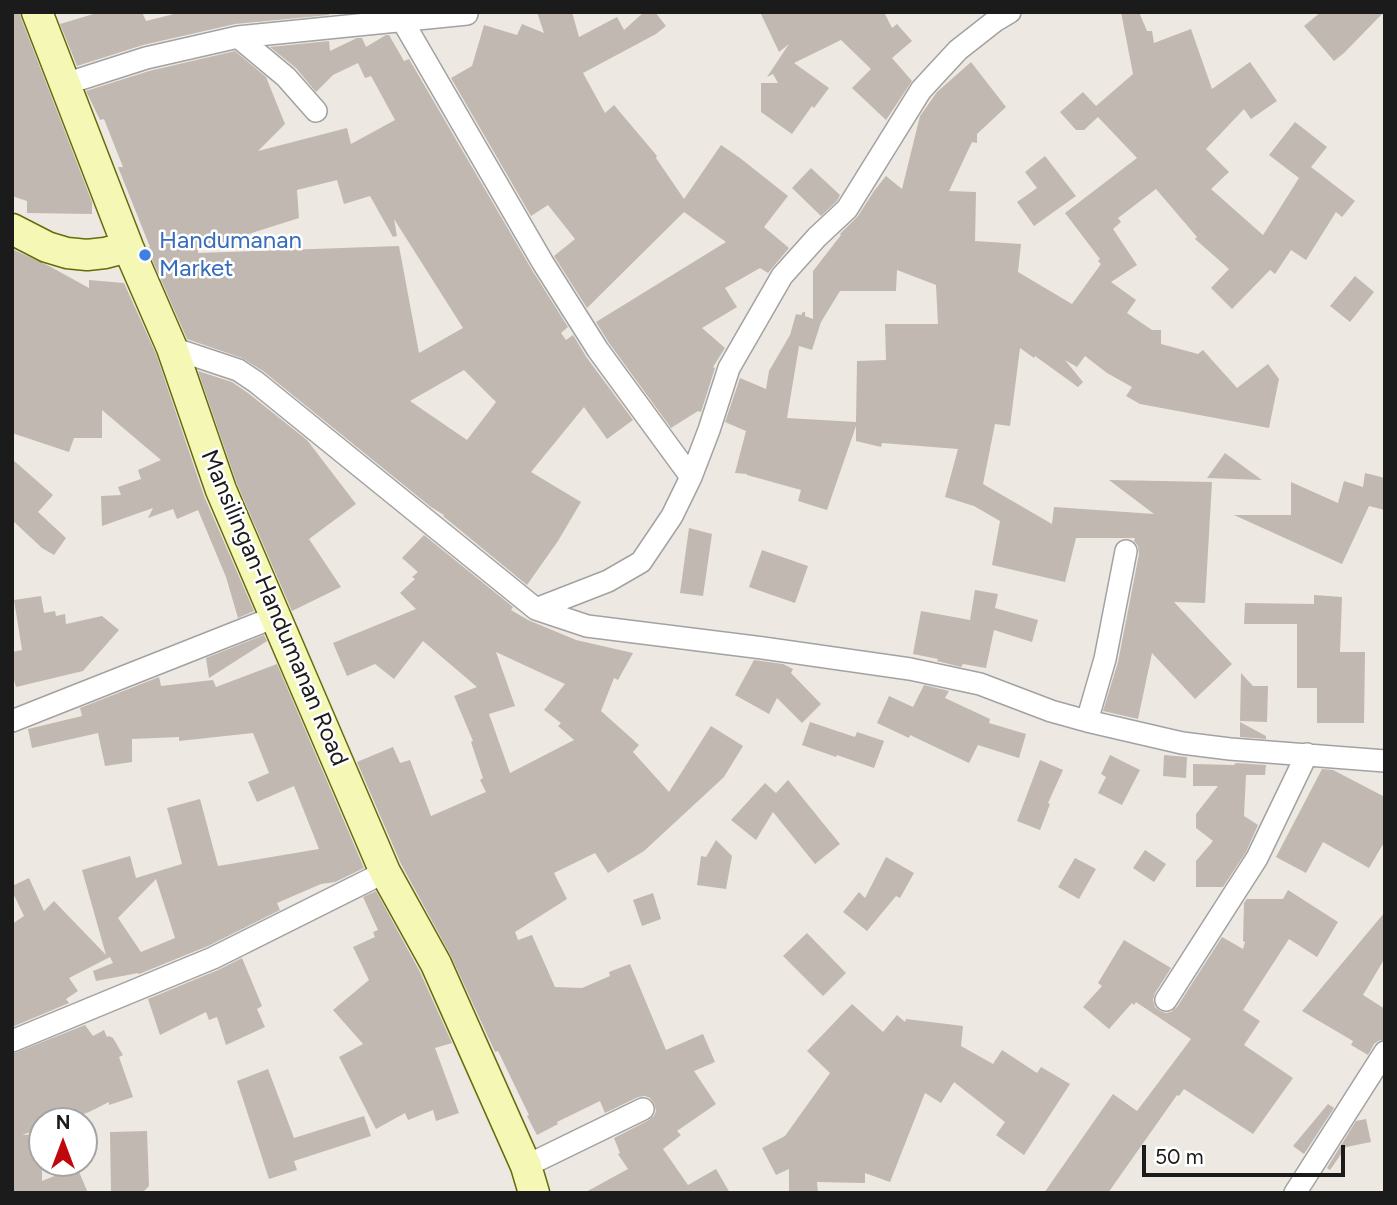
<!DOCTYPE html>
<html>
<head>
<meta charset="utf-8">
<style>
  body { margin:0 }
  #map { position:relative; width:1397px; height:1205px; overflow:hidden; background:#ede8e1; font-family:Figtree,sans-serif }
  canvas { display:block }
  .frame { position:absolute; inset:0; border:14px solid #1b1b1b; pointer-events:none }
  .north { position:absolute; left:28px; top:1107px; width:70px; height:70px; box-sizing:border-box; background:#fff; border:2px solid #a4a4a4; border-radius:50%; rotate:0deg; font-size:19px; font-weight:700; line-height:28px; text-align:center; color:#1b1b1b }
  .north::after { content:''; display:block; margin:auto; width:24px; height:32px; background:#c0070d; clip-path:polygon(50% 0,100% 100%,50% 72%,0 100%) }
  .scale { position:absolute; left:1142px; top:1145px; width:203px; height:32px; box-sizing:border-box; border:4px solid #1b1b1b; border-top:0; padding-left:9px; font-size:21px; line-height:24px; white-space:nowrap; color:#1b1b1b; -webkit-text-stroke:5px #fff; paint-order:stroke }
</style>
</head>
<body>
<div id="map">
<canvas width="1397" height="1205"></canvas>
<div class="frame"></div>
<div class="north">N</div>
<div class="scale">50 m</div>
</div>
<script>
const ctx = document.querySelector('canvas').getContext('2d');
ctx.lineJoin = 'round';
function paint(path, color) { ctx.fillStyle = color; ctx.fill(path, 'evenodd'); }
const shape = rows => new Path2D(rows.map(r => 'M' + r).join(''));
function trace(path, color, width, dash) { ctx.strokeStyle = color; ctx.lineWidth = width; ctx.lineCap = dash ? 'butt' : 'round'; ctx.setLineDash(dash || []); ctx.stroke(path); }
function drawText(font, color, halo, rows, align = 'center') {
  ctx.font = font + ' Figtree,sans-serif'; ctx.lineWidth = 5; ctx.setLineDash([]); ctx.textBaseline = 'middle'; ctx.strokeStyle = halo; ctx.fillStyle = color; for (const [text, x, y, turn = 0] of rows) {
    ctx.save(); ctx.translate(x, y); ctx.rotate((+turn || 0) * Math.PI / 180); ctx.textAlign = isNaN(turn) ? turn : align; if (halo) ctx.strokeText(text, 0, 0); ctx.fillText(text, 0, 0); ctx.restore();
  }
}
paint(shape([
  [12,12,20,12,21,18,92,202,92,214,27,213,27,201,12,196],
  [100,12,142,12,146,21,182,12,329,12,329,15,235,24,143,45,77,66,60,24],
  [537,12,572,12,579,37,617,17,624,30,644,12,655,12,666,26,656,34,583,73,605,113,614,105,657,156,656,158,684,199,721,145,740,158,788,196,764,227,789,248,768,273,760,268,725,288,737,307,702,328,725,348,713,367,715,368,701,412,698,411,671,428,609,343,596,322,726,242,684,212,587,308,554,256,575,239,548,205,531,216,451,78,472,66,484,25,517,35,522,24,544,33],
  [760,12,884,12,892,28,897,24,912,41,892,58,912,81,886,120,852,88,871,69,841,40,794,63,829,88,814,108,812,106,792,134,761,112,761,83,778,83,773,74,767,77,789,44,779,52],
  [1121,12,1139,12,1147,31,1152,31,1154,43,1191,29,1212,89,1250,62,1277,101,1251,119,1244,109,1206,149,1229,172,1211,189,1263,235,1299,178,1269,155,1295,122,1327,147,1311,167,1355,201,1342,217,1336,212,1306,260,1291,250,1275,274,1270,270,1232,309,1211,288,1229,269,1195,239,1197,237,1156,189,1118,218,1121,222,1113,229,1137,265,1111,282,1136,300,1127,313,1152,330,1161,330,1161,344,1198,354,1203,350,1237,388,1268,364,1279,379,1269,428,1140,404,1126,396,1132,387,1107,373,1085,356,1077,367,1065,360,1083,382,1078,387,1035,356,1034,358,1020,348,1010,426,995,424,983,484,1052,524,1054,507,1154,514,1109,480,1212,482,1205,603,1174,602,1232,664,1195,699,1152,653,1138,719,1103,711,1118,662,1139,554,1138,546,1134,541,1135,538,1076,538,1065,582,992,565,1000,521,974,506,945,497,958,449,882,443,881,447,856,441,856,426,827,510,798,501,801,490,747,475,747,474,735,473,746,431,725,422,740,378,766,389,769,371,790,335,796,314,801,315,803,312,805,312,805,316,813,319,813,271,841,235,840,234,858,216,874,191,886,176,902,189,920,116,937,92,971,62,1006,107,977,134,977,143,972,142,949,191,976,192,975,241,1021,244,1018,272,1072,304,1101,264,1098,261,1100,259,1065,213,1137,158,1098,117,1084,130,1076,130,1060,112,1083,92,1096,106,1133,74],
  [897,270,936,285,938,324,885,324,886,360,857,361,856,422,787,418,799,346,812,350,821,322,840,291,896,291],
  [1321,12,1384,12,1344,53,1334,61,1304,26],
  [386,35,389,35,404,61,409,59,532,270,568,327,561,333,566,340,573,335,587,358,633,420,607,439,584,407,531,472,581,502,558,541,527,585,443,516,444,515,431,507,263,371,242,358,187,339,147,248,150,247,118,167,123,167,104,119,100,120,86,91,149,71,235,51,266,77,285,124,258,151,347,128,351,144,395,120,371,76,365,78,358,63,333,75,316,92,296,68,270,47,329,41,330,51,357,38,362,38,366,47],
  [337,180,344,204,370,196,393,237,397,236,394,219,463,328,419,353,399,246,198,253,198,250,299,218,297,190],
  [464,370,496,402,467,440,410,401],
  [1045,156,1076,196,1034,226,1017,202,1037,188,1025,172],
  [811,168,840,195,837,201,821,216,792,188],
  [12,249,49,266,89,288,89,280,124,283,156,354,204,496,254,611,238,618,226,577,198,510,177,519,173,509,148,518,153,508,102,526,101,496,121,495,118,487,141,479,138,470,161,460,102,410,102,438,74,438,69,452,12,433],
  [1355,276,1374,292,1350,322,1330,306],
  [198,371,232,382,248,393,307,440,356,504,309,539,341,587,292,611,237,484],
  [1225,453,1262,480,1207,478],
  [12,459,53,495,38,512,66,538,54,555,42,548,12,520],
  [1365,473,1385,478,1385,510,1369,506,1342,564,1234,515,1291,515,1291,482,1338,503,1344,481,1363,487],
  [689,528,712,534,703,596,680,593],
  [424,535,513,607,511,610,528,620,576,640,633,653,618,680,614,678,601,711,639,745,633,752,669,792,711,726,743,746,724,777,644,851,608,873,595,853,554,873,567,899,515,932,518,940,532,935,555,987,582,988,610,976,609,972,630,964,666,1050,703,1034,715,1062,694,1071,716,1104,677,1131,681,1135,663,1149,688,1185,716,1169,730,1193,584,1193,628,1169,618,1154,620,1153,614,1138,649,1120,654,1116,656,1111,654,1103,650,1098,645,1096,638,1097,605,1113,600,1101,557,1122,558,1124,537,1135,527,1116,529,1115,498,1051,495,1052,451,956,401,864,357,762,393,747,400,763,410,760,431,816,486,792,480,780,483,778,471,742,473,741,454,696,477,687,423,641,394,679,375,664,347,676,333,643,416,609,400,593,415,579,412,577,418,572,402,558],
  [496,652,565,684,544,710,561,723,558,726,574,740,510,773,489,714,515,706],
  [762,550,808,566,795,603,749,587],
  [975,590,998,594,995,608,1038,620,1032,642,994,630,986,668,963,664,961,667,937,661,938,659,913,654,921,611,970,620],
  [1314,595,1342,597,1340,652,1365,652,1364,723,1317,723,1317,688,1297,688,1297,624,1244,624,1245,603,1314,604],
  [41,596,44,613,55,611,56,616,65,614,66,624,102,616,119,630,83,671,16,687,12,673,12,652,22,650,14,600],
  [264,635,267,641,209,678,206,658],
  [754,660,783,664,793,669,791,673,821,704,802,723,777,698,769,714,735,695],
  [277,664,364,868,335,882,321,884,277,903,280,910,208,946,139,974,138,973,96,981,93,971,113,963,110,957,69,978,78,991,66,999,69,1003,12,1027,12,924,24,916,12,891,12,886,29,878,44,911,54,901,106,955,82,870,130,856,136,878,182,864,167,808,200,799,218,866,319,849,294,786,257,802,248,782,269,773,253,733,179,741,179,737,132,739,132,762,105,766,98,733,32,748,28,729,82,716,80,708,159,677,161,686,213,680,216,687],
  [156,879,175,938,141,952,118,918],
  [1241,673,1253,686,1268,686,1267,722,1240,721],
  [924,685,949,691,945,698,990,719,989,723,1026,734,1019,758,978,745,969,763,910,735,909,738,877,723,889,696,913,707],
  [810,722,855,737,857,732,884,741,874,768,837,755,836,757,802,745],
  [1240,722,1266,736,1266,739,1240,737],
  [1110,755,1140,770,1122,805,1098,793,1106,777,1101,774],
  [1164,755,1187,757,1186,778,1163,776],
  [1040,760,1063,770,1048,803,1050,804,1040,830,1017,821],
  [1236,763,1266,765,1265,775,1246,775,1244,816,1258,825,1246,852,1223,887,1196,887,1196,861,1213,841,1196,828,1196,814,1218,786,1193,786,1193,764,1234,765],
  [1322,769,1333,770,1385,797,1385,841,1369,868,1323,842,1306,873,1276,857],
  [788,780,840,844,815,864,773,812,756,840,731,820,765,783,776,793],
  [716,840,732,856,726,889,697,885,701,856,706,857],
  [1145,850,1166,864,1154,882,1133,868],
  [886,857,914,873,900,898,896,896,867,931,843,912,859,892,865,898],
  [1075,858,1096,869,1079,899,1058,887],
  [1288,890,1338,922,1317,957,1289,939,1243,1010,1260,1021,1244,1045,1293,1078,1253,1134,1184,1089,1179,1096,1177,1095,1108,1193,1044,1193,1113,1094,1137,1111,1191,1039,1136,1002,1134,1005,1132,1003,1109,1029,1083,1007,1102,986,1098,983,1124,940,1171,968,1155,993,1153,1000,1155,1007,1160,1011,1166,1013,1171,1012,1177,1007,1222,937,1243,949,1245,942,1243,941,1244,903,1247,899,1283,899],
  [376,891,420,972,452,1043,435,1048,459,1113,436,1121,433,1110,408,1120,405,1113,376,1129,339,1057,363,1044,333,1010,369,980,353,947,375,937,373,932,378,930,363,897],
  [653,893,661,919,642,926,633,900],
  [1385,912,1385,958,1363,995,1385,1009,1385,1039,1378,1041,1374,1044,1368,1055,1351,1045,1353,1041,1302,1011],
  [807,933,846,973,823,996,783,956],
  [242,958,262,1006,257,1009,265,1027,226,1045,217,1017,209,1020,206,1012,160,1035,148,999,218,970],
  [852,1004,883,1032,897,1015,905,1022,906,1019,963,1026,961,1046,993,1064,1002,1050,1037,1073,1041,1067,1070,1084,1024,1155,996,1135,1005,1122,954,1082,941,1103,925,1093,890,1182,865,1173,865,1183,817,1182,818,1193,789,1193,789,1169,776,1175,762,1148,785,1136,830,1073,807,1051],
  [85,1025,93,1036,104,1030,107,1037,109,1036,113,1038,123,1055,119,1057,133,1097,109,1105,109,1102,89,1112,63,1121,42,1121,42,1128,22,1135,42,1134,42,1181,77,1167,88,1193,12,1193,12,1054],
  [268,1069,294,1138,364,1116,371,1136,294,1161,297,1170,269,1179,237,1081],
  [1328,1104,1334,1108,1304,1154,1293,1146],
  [1366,1119,1371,1142,1346,1147,1330,1170,1327,1168,1356,1121],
  [147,1131,149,1186,142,1193,111,1193,110,1132]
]), '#c1b8b1');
const street = shape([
  [402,20,543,263,598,350,691,477],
  [238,37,286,77,316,111],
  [65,84,146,58,238,37,467,14],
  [172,348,238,370,256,382,536,609,587,626,763,648,910,669,980,684,1051,711,1087,721,1182,743,1230,749,1385,761],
  [536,609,608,581,641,562,672,516,691,477,709,430,729,368,782,276,817,237,847,209,921,90,958,50,995,21,1010,12],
  [12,721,275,617],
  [1087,721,1105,659,1126,551],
  [1166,1000,1257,858,1307,754],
  [12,1041,213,958,385,872],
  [526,1166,643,1109],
  [1295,1193,1385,1052]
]);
const secondary = shape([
  [37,12,128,247,172,348,221,490,385,872,436,964,526,1166,534,1193],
  [12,229,47,247,67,253,87,255,105,253,128,247]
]);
trace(street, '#a2a2a2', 24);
trace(secondary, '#656c08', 33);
trace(street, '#fff', 21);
trace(secondary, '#f5f7b5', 30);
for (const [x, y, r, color] of [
  [145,255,7,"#3f7fe0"]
]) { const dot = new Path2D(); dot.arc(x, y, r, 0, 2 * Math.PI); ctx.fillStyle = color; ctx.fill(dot); trace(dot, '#fff', 2.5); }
drawText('24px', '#366cbe', '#fff', [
  ["Handumanan",159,241],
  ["Market",159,269]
], 'left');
drawText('24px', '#1b1b1b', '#fff', [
  ["Mansilingan-Handumanan Road",274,608,67]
]);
</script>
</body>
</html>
